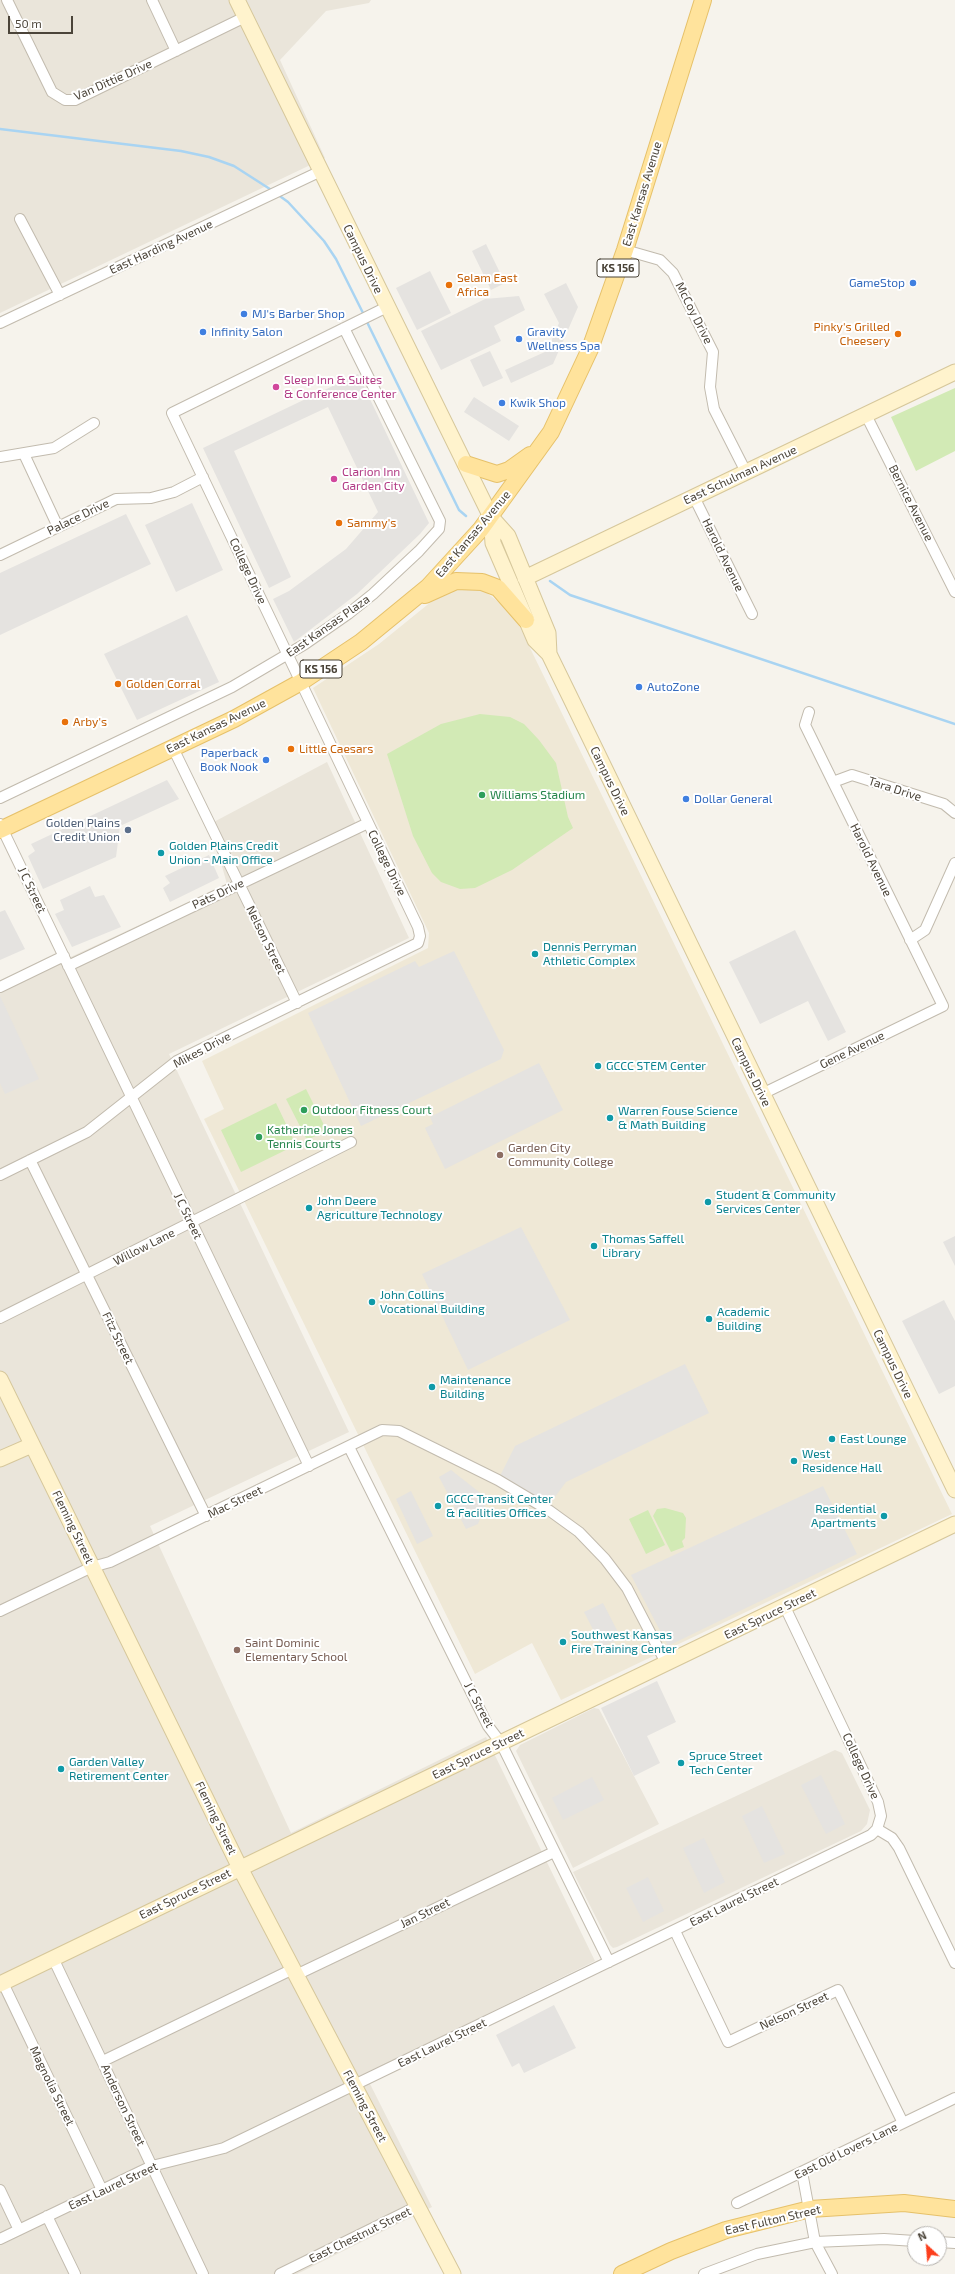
<!DOCTYPE html>
<html>
<head>
<meta charset="utf-8">
<style>
  body { margin:0 }
  #map { position:relative; width:955px; height:2274px; overflow:hidden; background:#f6f3ec; font-family:"Exo 2",sans-serif }
  canvas { display:block }
  .north { position:absolute; left:907px; top:2226px; width:40px; height:40px; box-sizing:border-box; background:#fff; border:1px solid #b7b4b0; border-radius:50%; rotate:334deg; font-size:11px; font-weight:700; line-height:16px; text-align:center; color:#4b4439 }
  .north::after { content:''; display:block; margin:auto; width:14px; height:18px; background:#fc3f1d; clip-path:polygon(50% 0,100% 100%,50% 72%,0 100%) }
  .scale { position:absolute; left:8px; top:16px; width:65px; height:18px; box-sizing:border-box; border:2px solid #4b4439; border-top:0; padding-left:5px; font-size:12px; line-height:14px; white-space:nowrap; color:#4b4439; -webkit-text-stroke:3px #fff; paint-order:stroke }
</style>
</head>
<body>
<div id="map">
<canvas width="955" height="2274"></canvas>
<div class="north">N</div>
<div class="scale">50 m</div>
</div>
<script>
const ctx = document.querySelector('canvas').getContext('2d');
ctx.lineJoin = 'round';
function paint(path, color) { ctx.fillStyle = color; ctx.fill(path, 'evenodd'); }
const shape = rows => new Path2D(rows.map(r => 'M' + r).join(''));
function trace(path, color, width, dash) { ctx.strokeStyle = color; ctx.lineWidth = width; ctx.lineCap = dash ? 'butt' : 'round'; ctx.setLineDash(dash || []); ctx.stroke(path); }
function drawText(font, color, halo, rows, align = 'center') {
  ctx.font = font + ' "Exo 2",sans-serif'; ctx.lineWidth = 4; ctx.setLineDash([]); ctx.textBaseline = 'middle'; ctx.strokeStyle = halo; ctx.fillStyle = color; for (const [text, x, y, turn = 0] of rows) {
    ctx.save(); ctx.translate(x, y); ctx.rotate((+turn || 0) * Math.PI / 180); ctx.textAlign = isNaN(turn) ? turn : align; if (halo) ctx.strokeText(text, 0, 0); ctx.fillText(text, 0, 0); ctx.restore();
  }
}
paint(shape([
  [0,0,371,0,369,3,326,11,280,60,325,158,0,313],
  [327,762,409,938,169,1054,349,1432,150,1526,291,1833,486,1737,595,1961,365,2074,432,2207,297,2274,0,2274,0,990,227,884,210,824],
  [594,1708,599,1709,659,1824,573,1868,516,1751,520,1745],
  [835,1750,842,1753,870,1810,867,1824,861,1831,617,1947,613,1948,610,1945,573,1872]
]), '#eae5da');
paint(shape([
  [452,589,483,590,513,613,952,1514,561,1700,532,1643,475,1674,204,1119,224,1109,202,1061,428,948,429,933,313,688,379,644,437,597]
]), '#efe8d6');
paint(shape([
  [955,388,955,451,916,471,891,417],
  [480,714,510,717,524,724,539,740,556,763,568,817,573,828,512,870,475,888,460,889,441,882,432,873,413,836,387,754,441,724],
  [306,1089,327,1131,307,1140,286,1099],
  [276,1103,296,1145,241,1172,221,1130],
  [665,1508,683,1513,686,1518,685,1538,682,1541,684,1547,671,1552,653,1516,657,1509],
  [648,1510,665,1545,646,1554,629,1519]
]), '#d2eab5');
paint(shape([
  [486,244,505,283,491,290,472,251],
  [430,271,451,313,417,330,396,288],
  [566,283,578,307,553,364,511,383,505,370,547,351,559,323,544,294],
  [519,296,525,310,494,326,501,341,441,370,421,331,485,299],
  [490,351,503,378,483,387,470,360],
  [358,374,429,523,420,534,357,594,294,642,273,599,289,591,346,549,378,512,328,407,234,451,291,577,269,588,203,448],
  [474,397,519,426,509,441,464,412],
  [192,503,223,570,176,592,145,525],
  [126,514,151,564,0,635,0,573],
  [187,615,219,682,137,720,104,654],
  [167,780,179,799,120,826,116,857,43,889,28,856,35,851,31,844],
  [209,855,219,878,170,902,163,888,170,883,165,876],
  [90,886,95,897,104,895,121,927,72,947,55,914,64,910,60,900],
  [5,910,25,949,0,960,0,912],
  [795,930,846,1032,828,1041,808,1001,760,1024,729,962],
  [454,951,504,1050,501,1059,361,1126,308,1013,415,961,419,967],
  [0,996,39,1079,5,1094,0,1083],
  [539,1063,563,1110,445,1169,425,1128,433,1124,430,1117],
  [521,1227,570,1320,468,1370,422,1274],
  [955,1236,955,1266,943,1242],
  [944,1300,955,1321,955,1386,939,1394,902,1321],
  [685,1364,709,1413,566,1482,546,1509,498,1480,515,1446],
  [451,1470,488,1499,478,1524,466,1529,439,1477],
  [823,1486,857,1554,668,1646,631,1575],
  [411,1491,433,1536,417,1544,396,1499],
  [603,1603,621,1638,602,1647,584,1612],
  [657,1681,676,1722,647,1736,660,1763,634,1776,601,1708],
  [821,1775,845,1824,826,1834,801,1785],
  [592,1777,604,1800,563,1820,552,1798],
  [762,1806,785,1854,764,1863,742,1816],
  [704,1838,725,1882,704,1893,683,1848],
  [648,1877,664,1911,643,1922,626,1888],
  [554,2005,576,2048,524,2073,519,2063,512,2067,496,2035]
]), '#e5e3e0');
trace(shape([
  [0,129,181,151,209,157,234,166,273,191],
  [277,194,288,202,324,241,336,259,364,315],
  [366,320,459,510,466,516],
  [550,581,570,595,955,724]
]), '#a9d4f2', 2.5);
const street = shape([
  [7,0,52,92,65,100,75,100,245,17],
  [152,0,176,51],
  [20,219,60,295],
  [625,250,660,260,673,273,713,352,710,387,714,409,746,472],
  [0,323,321,171],
  [866,415,955,592],
  [24,454,58,527],
  [0,457,54,448,94,423],
  [694,497,752,614],
  [0,555,116,499,151,498,174,492,203,477],
  [173,748,297,1003],
  [833,782,852,775,944,804,955,813],
  [0,798,232,687,305,644,348,614,373,594,419,551,439,529,440,521,344,328],
  [0,824,309,1466],
  [910,940,925,930,955,863],
  [68,966,368,823],
  [0,987,64,956],
  [762,1094,943,1006,805,725,809,712],
  [30,1160,206,1516],
  [0,1175,87,1132,177,1061,418,943,420,936,418,927,172,413,387,307],
  [0,1318,351,1142],
  [349,1447,488,1726,501,1743,609,1962],
  [0,1611,92,1567,110,1562,382,1430,399,1431,498,1480,550,1511,579,1532,605,1559,627,1588,666,1663],
  [877,1829,892,1838,899,1848,955,1963],
  [675,1931,728,2042,838,1990,903,2123],
  [53,1958,203,2274],
  [296,1975,554,1852],
  [3,1983,102,2190],
  [103,2061,293,1969],
  [802,2172,815,2242,832,2274],
  [0,2190,19,2230],
  [737,2203,955,2098],
  [47,2216,75,2274],
  [0,2239,152,2166,224,2148,871,1835,877,1829,881,1816,878,1802,785,1607],
  [939,2242,955,2243],
  [280,2274,418,2206],
  [704,2274,757,2254,815,2242,884,2239,915,2241]
]);
const secondary = shape([
  [237,0,491,517,508,536,548,633,549,654],
  [491,517,493,543,535,640,549,654,570,697,955,1490],
  [525,578,955,372],
  [0,1379,240,1868,453,2274],
  [0,1459,32,1445],
  [0,1984,955,1524]
]);
const primary = shape([
  [466,464,497,474,509,470,530,455],
  [425,595,456,581,482,582,498,588,526,620],
  [0,830,234,719,301,682,361,642,428,587,481,529,551,432,590,349,625,250,703,0],
  [622,2274,671,2251,726,2230,810,2209,904,2203,955,2209]
]);
trace(street, '#c2bbae', 12);
trace(secondary, '#d6c79b', 17);
trace(primary, '#e6c16a', 18);
trace(street, '#fff', 10);
trace(secondary, '#fff3cd', 15);
trace(primary, '#ffe39c', 16);
for (const [x, y, r, color] of [
  [913,283,4,"#3f7fe0"],
  [449,285,4,"#e8710a"],
  [244,314,4,"#3f7fe0"],
  [203,332,4,"#3f7fe0"],
  [898,334,4,"#e8710a"],
  [519,339,4,"#3f7fe0"],
  [276,387,4,"#d1479c"],
  [502,403,4,"#3f7fe0"],
  [334,479,4,"#d1479c"],
  [339,523,4,"#e8710a"],
  [118,684,4,"#e8710a"],
  [639,687,4,"#3f7fe0"],
  [65,722,4,"#e8710a"],
  [291,749,4,"#e8710a"],
  [266,760,4,"#3f7fe0"],
  [482,795,4,"#2e9e5b"],
  [686,799,4,"#3f7fe0"],
  [128,830,4,"#5c6f8a"],
  [161,853,4,"#0f9aa8"],
  [535,954,4,"#0f9aa8"],
  [598,1066,4,"#0f9aa8"],
  [304,1110,4,"#2e9e5b"],
  [610,1118,4,"#0f9aa8"],
  [259,1137,4,"#2e9e5b"],
  [500,1155,4,"#8d6e63"],
  [708,1202,4,"#0f9aa8"],
  [309,1208,4,"#0f9aa8"],
  [594,1246,4,"#0f9aa8"],
  [372,1302,4,"#0f9aa8"],
  [709,1319,4,"#0f9aa8"],
  [432,1387,4,"#0f9aa8"],
  [832,1439,4,"#0f9aa8"],
  [794,1461,4,"#0f9aa8"],
  [438,1506,4,"#0f9aa8"],
  [884,1516,4,"#0f9aa8"],
  [563,1642,4,"#0f9aa8"],
  [237,1650,4,"#8d6e63"],
  [681,1763,4,"#0f9aa8"],
  [61,1769,4,"#0f9aa8"]
]) { const dot = new Path2D(); dot.arc(x, y, r, 0, 2 * Math.PI); ctx.fillStyle = color; ctx.fill(dot); trace(dot, '#fff', 1.5); }
for (const [x, y, w] of [
  [618,268,42],
  [321,669,42]
]) { const box = new Path2D(); box.roundRect(x - w / 2, y - 9, w, 18, 3); ctx.fillStyle = '#fff'; ctx.fill(box); trace(box, '#4b4439', 1); }
drawText('bold 11px', '#4b4439', null, [
  ["KS 156",618,268],
  ["KS 156",321,669]
]);
drawText('12px', '#4b4439', '#fff', [
  ["Van Dittie Drive",113,80,-24],
  ["East Kansas Avenue",642,194,-73],
  ["East Harding Avenue",161,247,-25],
  ["Campus Drive",363,259,64],
  ["McCoy Drive",694,313,63],
  ["East Schulman Avenue",740,475,-25],
  ["Bernice Avenue",911,503,63],
  ["Palace Drive",78,517,-26],
  ["East Kansas Avenue",473,534,-50],
  ["Harold Avenue",723,555,64],
  ["College Drive",248,571,65],
  ["East Kansas Plaza",328,626,-35],
  ["East Kansas Avenue",216,726,-26],
  ["Campus Drive",610,781,64],
  ["Tara Drive",895,789,18],
  ["Harold Avenue",871,860,64],
  ["College Drive",387,863,64],
  ["J C Street",32,890,64],
  ["Pats Drive",218,894,-25],
  ["Nelson Street",266,940,64],
  ["Mikes Drive",202,1050,-28],
  ["Gene Avenue",852,1050,-26],
  ["Campus Drive",751,1072,64],
  ["J C Street",188,1216,64],
  ["Willow Lane",144,1247,-27],
  ["Fitz Street",118,1338,64],
  ["Campus Drive",893,1364,64],
  ["Mac Street",235,1502,-26],
  ["Fleming Street",73,1527,64],
  ["East Spruce Street",770,1614,-26],
  ["J C Street",479,1705,62],
  ["East Spruce Street",478,1754,-26],
  ["College Drive",861,1766,65],
  ["Fleming Street",216,1818,64],
  ["East Spruce Street",185,1894,-26],
  ["East Laurel Street",734,1902,-26],
  ["Jan Street",425,1913,-26],
  ["Nelson Street",794,2011,-25],
  ["East Laurel Street",442,2043,-26],
  ["Magnolia Street",52,2086,64],
  ["Anderson Street",123,2105,65],
  ["Fleming Street",365,2106,62],
  ["East Old Lovers Lane",846,2151,-26],
  ["East Laurel Street",113,2186,-25],
  ["East Fulton Street",773,2220,-13],
  ["East Chestnut Street",360,2235,-26]
]);
drawText('12px', '#c56008', '#fff', [
  ["Selam East",457,278],
  ["Africa",457,292],
  ["Pinky's Grilled",890,327,"right"],
  ["Cheesery",890,341,"right"],
  ["Sammy's",347,523],
  ["Golden Corral",126,684],
  ["Arby's",73,722],
  ["Little Caesars",299,749]
], 'left');
drawText('12px', '#366cbe', '#fff', [
  ["GameStop",905,283,"right"],
  ["MJ's Barber Shop",252,314],
  ["Infinity Salon",211,332],
  ["Gravity",527,332],
  ["Wellness Spa",527,346],
  ["Kwik Shop",510,403],
  ["AutoZone",647,687],
  ["Paperback",258,753,"right"],
  ["Book Nook",258,767,"right"],
  ["Dollar General",694,799]
], 'left');
drawText('12px', '#b23c85', '#fff', [
  ["Sleep Inn & Suites",284,380],
  ["& Conference Center",284,394],
  ["Clarion Inn",342,472],
  ["Garden City",342,486]
], 'left');
drawText('12px', '#27864d', '#fff', [
  ["Williams Stadium",490,795],
  ["Outdoor Fitness Court",312,1110],
  ["Katherine Jones",267,1130],
  ["Tennis Courts",267,1144]
], 'left');
drawText('12px', '#4e5e75', '#fff', [
  ["Golden Plains",120,823],
  ["Credit Union",120,837]
], 'right');
drawText('12px', '#0d838f', '#fff', [
  ["Golden Plains Credit",169,846],
  ["Union - Main Office",169,860],
  ["Dennis Perryman",543,947],
  ["Athletic Complex",543,961],
  ["GCCC STEM Center",606,1066],
  ["Warren Fouse Science",618,1111],
  ["& Math Building",618,1125],
  ["Student & Community",716,1195],
  ["Services Center",716,1209],
  ["John Deere",317,1201],
  ["Agriculture Technology",317,1215],
  ["Thomas Saffell",602,1239],
  ["Library",602,1253],
  ["John Collins",380,1295],
  ["Vocational Building",380,1309],
  ["Academic",717,1312],
  ["Building",717,1326],
  ["Maintenance",440,1380],
  ["Building",440,1394],
  ["East Lounge",840,1439],
  ["West",802,1454],
  ["Residence Hall",802,1468],
  ["GCCC Transit Center",446,1499],
  ["& Facilities Offices",446,1513],
  ["Residential",876,1509,"right"],
  ["Apartments",876,1523,"right"],
  ["Southwest Kansas",571,1635],
  ["Fire Training Center",571,1649],
  ["Spruce Street",689,1756],
  ["Tech Center",689,1770],
  ["Garden Valley",69,1762],
  ["Retirement Center",69,1776]
], 'left');
drawText('12px', '#785e54', '#fff', [
  ["Garden City",508,1148],
  ["Community College",508,1162],
  ["Saint Dominic",245,1643],
  ["Elementary School",245,1657]
], 'left');
</script>
</body>
</html>
